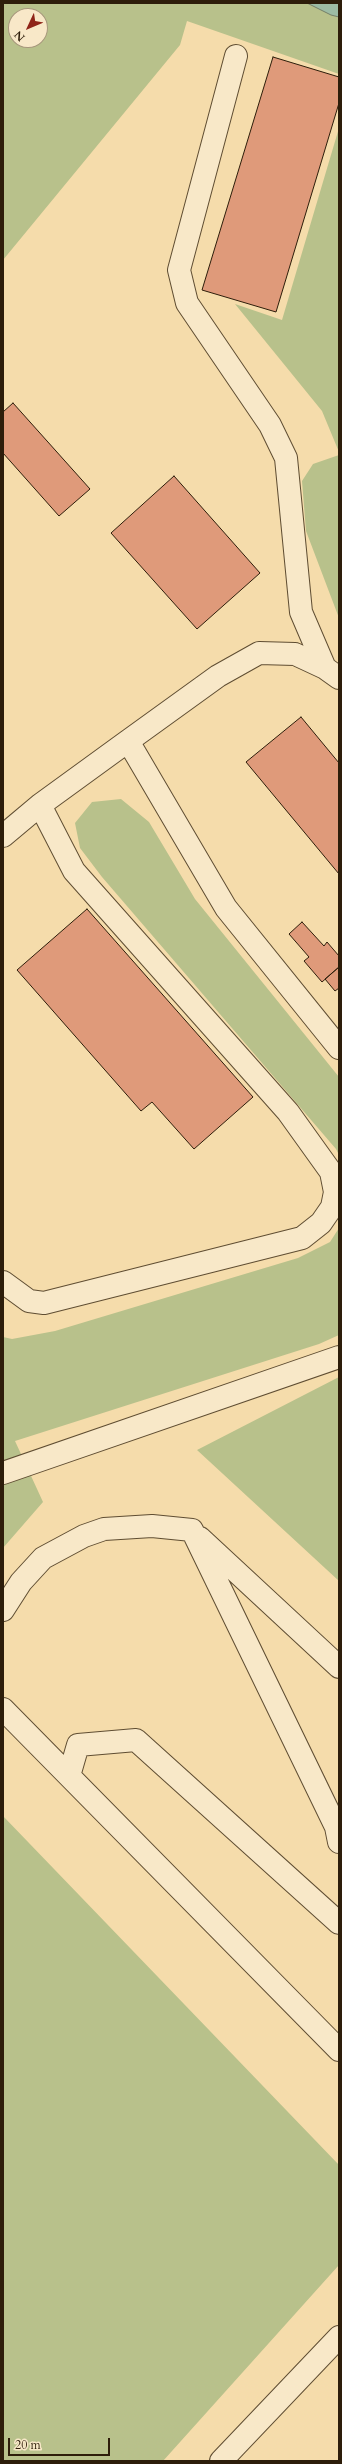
<!DOCTYPE html>
<html>
<head>
<meta charset="utf-8">
<style>
  body { margin:0 }
  #map { position:relative; width:342px; height:2464px; overflow:hidden; background:#f5dcab; font-family:Cardo,serif }
  canvas { display:block }
  .frame { position:absolute; inset:0; border:4px solid #2d1d0a; pointer-events:none }
  .north { position:absolute; left:8px; top:8px; width:40px; height:40px; box-sizing:border-box; background:#f8e8c8; border:1px solid #a7977c; border-radius:50%; rotate:226deg; font-size:11px; font-weight:700; line-height:16px; text-align:center; color:#2d1d0a }
  .north::after { content:''; display:block; margin:auto; width:14px; height:18px; background:#8f2418; clip-path:polygon(50% 0,100% 100%,50% 72%,0 100%) }
  .scale { position:absolute; left:8px; top:2438px; width:102px; height:18px; box-sizing:border-box; border:2px solid #2d1d0a; border-top:0; padding-left:5px; font-size:12px; line-height:14px; white-space:nowrap; color:#2d1d0a; -webkit-text-stroke:3px #f8e8c8; paint-order:stroke }
</style>
</head>
<body>
<div id="map">
<canvas width="342" height="2464"></canvas>
<div class="frame"></div>
<div class="north">N</div>
<div class="scale">20 m</div>
</div>
<script>
const ctx = document.querySelector('canvas').getContext('2d');
ctx.lineJoin = 'round';
function paint(path, color) { ctx.fillStyle = color; ctx.fill(path, 'evenodd'); }
const shape = rows => new Path2D(rows.map(r => 'M' + r).join(''));
function trace(path, color, width, dash) { ctx.strokeStyle = color; ctx.lineWidth = width; ctx.lineCap = dash ? 'butt' : 'round'; ctx.setLineDash(dash || []); ctx.stroke(path); }
paint(shape([
  [3,3,307,3,331,15,339,17,339,74,187,21,180,45,3,260],
  [16,16,40,16,40,40,16,40],
  [339,128,339,452,322,411,235,304,282,320],
  [339,455,339,618,306,531,302,481,313,464],
  [121,799,149,822,195,899,339,1077,339,1155,336,1149,102,877,80,848,75,823,92,802],
  [339,1228,339,1335,319,1344,15,1441,43,1502,3,1548,3,1337,12,1339,55,1331,298,1258,330,1242],
  [339,1377,339,1581,197,1450],
  [3,1816,339,2165,339,2265,163,2461,3,2461]
]), '#b8c18b');
const water = shape([
  [307,3,339,3,339,17,331,15,307,3]
]);
paint(water, '#9dbca4');
trace(water, '#707c66', 1);
const building = shape([
  [273,57,339,77,339,103,276,312,202,290,273,57],
  [13,403,90,489,59,516,3,453,3,412,13,403],
  [174,476,260,573,197,629,111,533,174,476],
  [301,717,339,763,339,874,246,762,301,717],
  [87,909,253,1097,194,1149,152,1102,141,1111,17,970,87,909],
  [302,922,324,946,327,942,339,956,339,967,322,982,304,961,309,957,289,934,302,922],
  [339,967,339,988,335,991,325,979,339,967]
]);
paint(building, '#df9a7a');
trace(building, '#2d1d0a', 1);
const minor = shape([
  [236,56,179,270,187,303,270,425,286,458,301,612,325,668],
  [339,678,325,668,295,654,259,653,218,676,128,741,226,908,339,1048],
  [3,836,40,805,128,741],
  [3,1282,29,1301,44,1303,302,1238,321,1223,332,1207,335,1192,331,1172,288,1112,74,871,40,805],
  [3,1473,339,1357],
  [200,1538,339,1667],
  [3,1610,21,1582,43,1558,84,1536,104,1529,152,1526,192,1530,336,1827,339,1842],
  [3,1709,339,2050],
  [69,1776,78,1745,136,1740,339,1923],
  [221,2461,339,2337]
]);
trace(minor, '#5f4d32', 24);
trace(minor, '#f8e8c8', 22);
</script>
</body>
</html>
